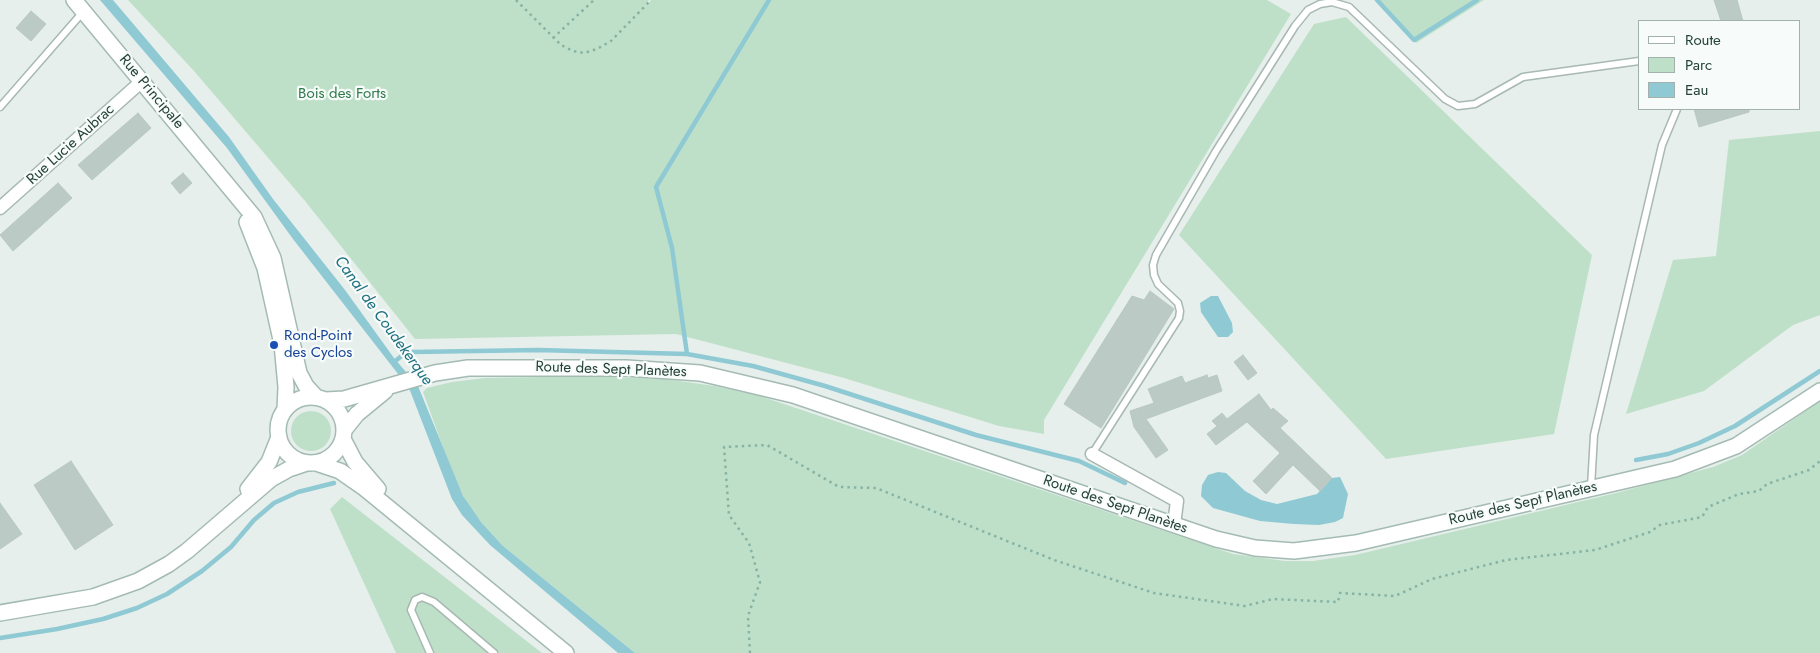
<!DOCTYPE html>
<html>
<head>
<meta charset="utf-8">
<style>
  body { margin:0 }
  #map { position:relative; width:1820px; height:653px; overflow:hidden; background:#e6efeb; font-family:Jost,sans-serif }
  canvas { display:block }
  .legend { position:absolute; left:1638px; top:20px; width:162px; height:90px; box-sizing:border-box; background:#f7fbf9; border:1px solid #a3b1ad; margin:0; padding:6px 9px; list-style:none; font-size:15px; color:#24423a }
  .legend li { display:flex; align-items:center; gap:10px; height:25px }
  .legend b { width:25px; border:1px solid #a3b1ad }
</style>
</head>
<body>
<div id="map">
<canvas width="1820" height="653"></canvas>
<ul class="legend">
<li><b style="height:6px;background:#fff"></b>Route</li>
<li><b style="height:14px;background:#bfe0c8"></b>Parc</li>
<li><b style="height:14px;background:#8ec9d4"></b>Eau</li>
</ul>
</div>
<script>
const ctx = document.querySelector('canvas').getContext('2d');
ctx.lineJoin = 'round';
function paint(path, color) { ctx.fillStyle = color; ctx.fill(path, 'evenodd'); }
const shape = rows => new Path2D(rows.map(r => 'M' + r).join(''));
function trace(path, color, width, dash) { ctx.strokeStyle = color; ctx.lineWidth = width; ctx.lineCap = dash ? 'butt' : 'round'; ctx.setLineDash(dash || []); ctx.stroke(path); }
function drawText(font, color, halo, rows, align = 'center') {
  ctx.font = font + ' Jost,sans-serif'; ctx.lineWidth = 4.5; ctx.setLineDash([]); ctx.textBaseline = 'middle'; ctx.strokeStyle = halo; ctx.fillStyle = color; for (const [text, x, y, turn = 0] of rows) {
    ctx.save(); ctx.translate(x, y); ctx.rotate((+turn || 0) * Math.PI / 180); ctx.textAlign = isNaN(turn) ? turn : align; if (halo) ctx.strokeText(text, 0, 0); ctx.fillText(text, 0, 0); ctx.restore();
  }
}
paint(shape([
  [128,0,649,0,645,7,651,0,1267,0,1291,14,1044,420,1044,434,999,426,844,378,676,334,415,339,305,201,194,71],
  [1377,0,1484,0,1416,43],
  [1346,17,1592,255,1554,434,1386,459,1179,235,1314,24],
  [1820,131,1820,315,1793,325,1704,391,1626,414,1673,260,1716,256,1729,140],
  [594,376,664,379,715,386,760,396,1233,554,1285,561,1313,561,1355,555,1616,493,1713,467,1742,455,1820,401,1820,653,635,653,503,546,481,522,468,506,453,475,423,392,427,388,452,382,485,378],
  '291 431a20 20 0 1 1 40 0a20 20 0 1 1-40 0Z',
  [342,497,542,653,396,653,330,509]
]), '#bfe0c8');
paint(shape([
  [100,0,113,0,229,137,273,199,345,290,394,358,418,386,463,496,481,522,503,546,635,653,618,653,490,545,462,515,452,499,409,388,293,239,227,148],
  [1211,296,1218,296,1232,323,1233,332,1228,337,1218,337,1201,312,1200,303],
  [1218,472,1226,473,1245,491,1261,500,1277,504,1317,494,1332,478,1340,477,1348,494,1343,518,1335,522,1319,525,1294,524,1260,521,1213,508,1201,496,1202,485,1208,475]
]), '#8ec9d4');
trace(shape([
  [1377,0,1414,40,1477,0],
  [687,354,672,248,656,187,769,0],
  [394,362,404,354,413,352,538,350,687,354,753,366,825,386,976,435,1079,461,1125,483],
  [1636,460,1668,454,1699,443,1735,426,1820,371],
  [0,638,57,629,103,619,137,608,167,594,202,571,231,547,254,520,274,503,298,492,334,483]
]), '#8ec9d4', 4.5);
const building = shape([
  [1714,0,1737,0,1743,21,1721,21,1714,0],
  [31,11,46,24,31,41,16,28,31,11],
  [1694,109,1749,109,1749,112,1699,127,1694,109],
  [138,113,151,128,92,180,78,165,138,113],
  [183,173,192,183,180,194,171,183,183,173],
  [58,183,72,198,13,251,0,235,58,183],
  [1150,291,1174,309,1101,428,1064,404,1132,296,1144,300,1150,291],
  [1243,355,1257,373,1248,380,1234,362,1243,355],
  [1207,375,1208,378,1217,375,1222,391,1146,419,1168,450,1156,458,1134,427,1130,411,1154,403,1148,389,1182,376,1185,383,1207,375],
  [1259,394,1271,410,1273,408,1288,421,1280,428,1332,478,1320,491,1293,465,1266,494,1253,481,1280,453,1247,422,1216,445,1207,434,1217,426,1212,421,1222,413,1227,419,1259,394],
  [71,461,113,525,75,550,34,485,71,461],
  [0,503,22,534,0,549,0,503]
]);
paint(building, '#bbcac4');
trace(building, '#b8c9c2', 1);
const lane = shape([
  [0,107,83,12],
  [1092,454,1179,318,1180,311,1178,303,1158,284,1154,275,1153,265,1156,255,1216,151,1295,26,1308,10,1320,4,1332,2,1349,7,1445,99,1458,106,1475,104,1523,77,1639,61],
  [1591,487,1594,435,1662,145,1677,109],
  [430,653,411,610,415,600,422,597,434,602,494,653]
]);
const street = shape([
  [0,208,142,81],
  [1092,454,1177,501,1174,525]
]);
const secondary = shape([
  [74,0,254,217,273,258,299,373,306,386,316,397],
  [247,222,265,268,282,344,286,387,285,410],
  '278 430a33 33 0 1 1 66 0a33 33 0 1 1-66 0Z',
  [326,400,344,399,435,373,468,368,626,368,700,373,793,395,1216,539,1255,548,1294,551,1356,543,1675,469,1736,446,1820,391],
  [345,429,357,414,385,391],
  [343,439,355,462,378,489],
  [316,463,340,471,363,487,566,653],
  [248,489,269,462,279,437],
  [0,613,93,597,138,581,169,564,187,551,271,479,289,469,307,463]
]);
trace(lane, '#a8b8b2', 9);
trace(street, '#a8b8b2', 15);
trace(secondary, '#a4bbb3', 18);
trace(shape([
  [516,0,561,45,573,51,584,53,597,49,611,41,651,0],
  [553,38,594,0],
  [750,653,748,616,760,582,749,543,729,515,724,447,767,445,839,487,876,488,1054,560,1154,593,1245,606,1273,599,1338,602,1340,593,1395,596,1432,579,1506,560,1595,550,1650,532,1660,525,1702,517,1708,507,1739,494,1759,491,1767,484,1809,470,1820,461]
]), '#86b3a5', 2.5, [2.5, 4]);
trace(lane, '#fff', 6);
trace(street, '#fff', 12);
trace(secondary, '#fff', 15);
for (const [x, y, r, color] of [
  [274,345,5,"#1a4fb4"]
]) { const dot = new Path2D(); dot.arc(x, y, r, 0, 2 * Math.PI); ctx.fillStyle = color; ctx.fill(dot); trace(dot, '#f7fbf9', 2); }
drawText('15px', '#24423a', '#f7fbf9', [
  ["Rue Principale",151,92,50],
  ["Rue Lucie Aubrac",71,145,-42],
  ["Route des Sept Planètes",611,370,2],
  ["Route des Sept Planètes",1523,504,-13],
  ["Route des Sept Planètes",1115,505,19]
]);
drawText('15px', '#2d7a4b', '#f7fbf9', [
  ["Bois des Forts",342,94]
]);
drawText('15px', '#164399', '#f7fbf9', [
  ["Rond-Point",284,336],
  ["des Cyclos",284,353]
], 'left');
drawText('italic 16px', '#1c6f80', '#f7fbf9', [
  ["Canal de Coudekerque",383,321,54]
]);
</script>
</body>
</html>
